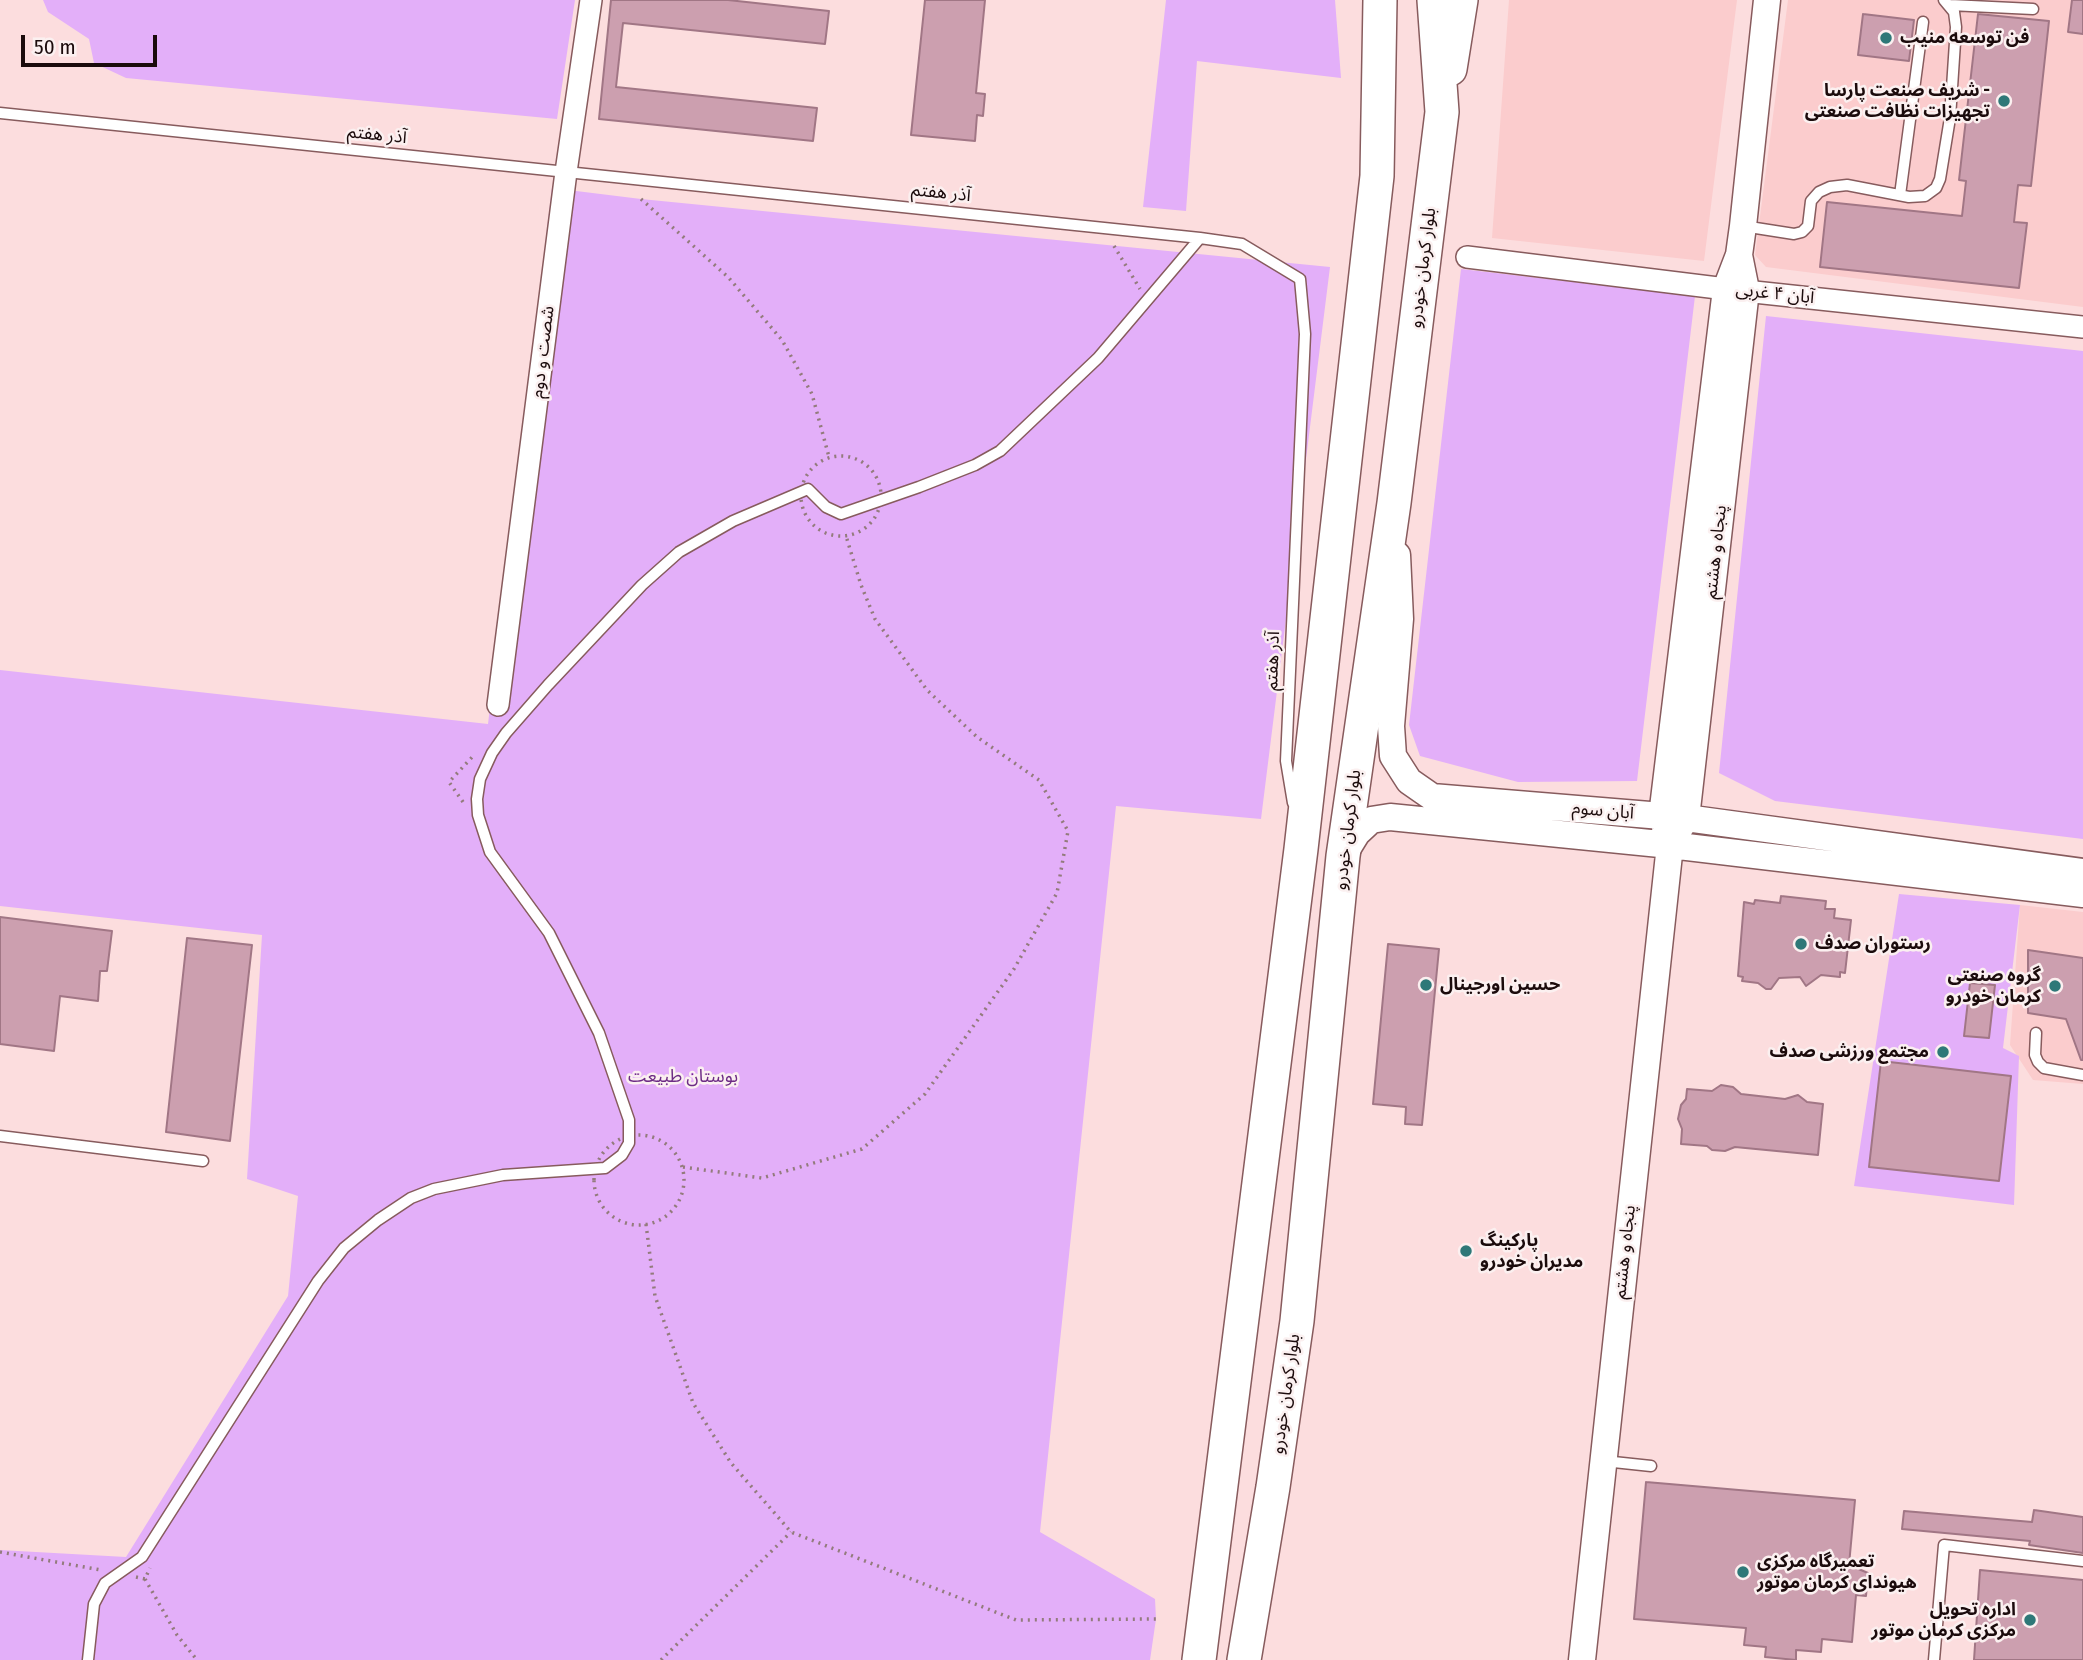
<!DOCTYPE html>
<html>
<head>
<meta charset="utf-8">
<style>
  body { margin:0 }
  #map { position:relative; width:2083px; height:1660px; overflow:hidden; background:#fcddde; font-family:"Fira Sans Condensed",sans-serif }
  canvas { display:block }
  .scale { position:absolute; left:21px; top:35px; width:136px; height:32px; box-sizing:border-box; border:4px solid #1b0b0c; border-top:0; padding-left:9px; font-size:21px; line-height:24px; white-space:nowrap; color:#1b0b0c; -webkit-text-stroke:5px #fbf0f0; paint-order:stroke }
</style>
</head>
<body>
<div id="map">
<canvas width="2083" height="1660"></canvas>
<div class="scale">50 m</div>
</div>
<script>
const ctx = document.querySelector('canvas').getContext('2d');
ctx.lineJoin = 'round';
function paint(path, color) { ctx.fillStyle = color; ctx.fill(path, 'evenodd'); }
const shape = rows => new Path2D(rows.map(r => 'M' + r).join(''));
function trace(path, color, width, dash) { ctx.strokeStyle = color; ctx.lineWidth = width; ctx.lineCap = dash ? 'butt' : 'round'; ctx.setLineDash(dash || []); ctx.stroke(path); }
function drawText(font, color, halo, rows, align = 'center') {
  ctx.font = font + ' "Fira Sans Condensed","Noto Sans Arabic",sans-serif'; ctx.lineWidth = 5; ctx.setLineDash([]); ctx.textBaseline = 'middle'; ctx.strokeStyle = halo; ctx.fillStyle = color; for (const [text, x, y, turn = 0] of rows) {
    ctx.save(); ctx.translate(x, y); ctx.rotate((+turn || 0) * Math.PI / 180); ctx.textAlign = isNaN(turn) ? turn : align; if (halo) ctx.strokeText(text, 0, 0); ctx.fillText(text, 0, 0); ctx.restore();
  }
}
paint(shape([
  [1509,0,1737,0,1704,261,1492,238],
  [1788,0,2083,0,2083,307,1766,267,1755,255],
  [2020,905,2083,912,2083,1084,2033,1080,2010,1045]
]), '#fbcccd');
paint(shape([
  [43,0,575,0,557,119,126,78,94,63,89,39,48,12],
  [1166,0,1335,0,1341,78,1197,61,1186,211,1143,207],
  [552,188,641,199,1330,267,1261,819,1116,806,1040,1532,1155,1599,1156,1619,1150,1660,0,1660,0,1550,126,1557,288,1296,298,1196,247,1179,262,935,0,906,0,670,488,724],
  [1461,269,1695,296,1637,781,1518,782,1420,756,1409,725],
  [1766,316,2083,351,2083,839,1775,801,1719,773],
  [1899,894,2020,905,2003,1048,2019,1056,2014,1205,1854,1186]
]), '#e3aff9');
const building = shape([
  [611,0,728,0,829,11,825,44,623,23,616,87,817,108,813,141,599,119,611,0],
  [925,0,985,0,976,93,985,94,983,116,977,115,975,141,911,135,925,0],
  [2072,0,2083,0,2083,34,2068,32,2072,0],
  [1863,14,1914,20,1909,61,1858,55,1863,14],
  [1978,14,2049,21,2031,186,2018,185,2014,222,2027,223,2019,288,1820,267,1827,202,1962,216,1966,181,1959,180,1978,14],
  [1781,896,1826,901,1825,909,1835,909,1834,918,1851,920,1845,973,1840,972,1840,977,1821,975,1806,986,1800,977,1779,978,1771,989,1766,989,1758,983,1742,981,1743,977,1738,976,1744,902,1754,904,1755,900,1780,903,1781,896],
  [0,917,112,931,107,971,100,971,98,1001,60,996,54,1051,0,1044,0,917],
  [187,938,252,945,230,1141,166,1132,187,938],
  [1388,944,1439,949,1422,1125,1405,1124,1406,1107,1373,1104,1388,944],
  [2028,950,2083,958,2083,1060,2081,1060,2066,1019,2028,1013,2028,950],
  [1970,983,1995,985,1989,1038,1964,1036,1970,983],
  [1881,1061,2011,1076,1999,1181,1869,1167,1881,1061],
  [1721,1085,1733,1087,1741,1094,1785,1099,1798,1095,1807,1102,1823,1104,1818,1155,1735,1147,1725,1151,1712,1150,1707,1146,1681,1144,1682,1129,1678,1119,1681,1105,1686,1099,1687,1089,1712,1091,1721,1085],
  [1646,1482,1855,1500,1849,1565,1868,1573,1866,1596,1856,1595,1852,1642,1822,1639,1821,1652,1796,1650,1796,1660,1765,1657,1766,1647,1744,1645,1746,1628,1634,1619,1646,1482],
  [2034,1510,2083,1517,2083,1553,2029,1545,2030,1541,1902,1529,1904,1511,2032,1522,2034,1510],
  [1980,1570,2083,1580,2083,1660,1974,1660,1980,1570]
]);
paint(building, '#cc9faf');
trace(building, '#a17685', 2);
const service = shape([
  [1950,5,2033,9],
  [0,113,1200,238,1242,244,1300,279,1305,334,1286,761,1293,803],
  [1900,195,1923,22],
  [1743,226,1794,234,1802,232,1808,226,1811,201,1819,192,1830,187,1847,185,1909,197,1925,196,1936,188,1940,179,1950,118,1956,27,1954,12,1944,0],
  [2036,1033,2035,1055,2038,1062,2044,1068,2083,1075],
  [0,1136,203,1161],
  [1604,1461,1651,1466],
  [88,1660,94,1604,105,1583,142,1557,318,1281,344,1248,378,1220,411,1198,434,1189,503,1175,605,1168,622,1155,629,1143,629,1120,599,1033,549,933,490,852,478,815,477,799,480,779,492,753,506,733,548,685,642,585,679,552,733,521,808,489,826,507,841,514,919,487,975,465,1000,451,1098,358,1200,238],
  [1934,1660,1944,1545,2083,1561]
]);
const minor = shape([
  [1467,257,1726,289,2083,327],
  [498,705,566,172,591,0]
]);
const tertiary = shape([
  [1397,555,1400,619,1391,726,1393,756,1409,781,1432,797,1686,818,2083,872],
  [1678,831,1686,818,1746,290,1739,255],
  [1344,854,1357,833,1371,820,1390,817,1670,845,2083,894],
  [1582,1660,1670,845,1662,816,1726,289,1739,255,1743,226,1767,0]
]);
const primary = shape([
  [1450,69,1461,0],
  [1199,1660,1301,849,1377,176,1380,0],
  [1244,1660,1273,1487,1297,1321,1343,856,1394,503,1442,112,1434,0]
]);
trace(service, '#875b5d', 13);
trace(minor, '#875b5d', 24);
trace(tertiary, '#875b5d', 29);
trace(primary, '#875b5d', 36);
trace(shape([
  [641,199,728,277,782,340,812,394,829,457],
  [1114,246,1140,289],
  '801 496a40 40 0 1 1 80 0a40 40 0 1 1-80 0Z',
  [463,802,449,782,475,754],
  '594 1180a45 45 0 1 1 90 0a45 45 0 1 1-90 0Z',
  [683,1167,762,1178,862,1149,925,1094,1014,969,1057,893,1068,831,1039,780,977,737,927,690,875,619,861,585,846,536],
  [646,1224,655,1296,693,1403,731,1463,791,1532,1016,1620,1156,1619],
  [0,1552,101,1570],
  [136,1577,145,1579,150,1568],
  [145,1579,177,1635,197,1660],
  [661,1660,791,1532]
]), '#937b7c', 3.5, [2, 5]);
trace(service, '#fff', 10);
trace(minor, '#fff', 21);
trace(tertiary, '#fff', 26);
trace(primary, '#fff', 33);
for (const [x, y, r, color] of [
  [1886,38,7,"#2e7878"],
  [2004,101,7,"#2e7878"],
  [1801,944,7,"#2e7878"],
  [1426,985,7,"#2e7878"],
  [2055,986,7,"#2e7878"],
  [1943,1052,7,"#2e7878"],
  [1466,1251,7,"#2e7878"],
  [1743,1572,7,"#2e7878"],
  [2030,1620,7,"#2e7878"]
]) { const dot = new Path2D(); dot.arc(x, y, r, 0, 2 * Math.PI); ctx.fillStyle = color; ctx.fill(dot); trace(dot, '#fbf0f0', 2.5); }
drawText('bold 18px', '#1b0b0c', '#fbf0f0', [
  ["فن توسعه منیب",1900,38],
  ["شریف صنعت پارسا -",1990,91,"right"],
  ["تجهیزات نظافت صنعتی",1990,112,"right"],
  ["رستوران صدف",1815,944],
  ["گروه صنعتی",2041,976,"right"],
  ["کرمان خودرو",2041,997,"right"],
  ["حسین اورجینال",1440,985],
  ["مجتمع ورزشی صدف",1929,1052,"right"],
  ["پارکینگ",1480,1241],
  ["مدیران خودرو",1480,1262],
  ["تعمیرگاه مرکزی",1757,1562],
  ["هیوندای کرمان موتور",1757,1583],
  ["اداره تحویل",2016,1610,"right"],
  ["مرکزی کرمان موتور",2016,1631,"right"]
], 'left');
drawText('18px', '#1b0b0c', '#fbf0f0', [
  ["آذر هفتم",377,135,6],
  ["آذر هفتم",941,193,6],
  ["بلوار کرمان خودرو",1423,268,-83],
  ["آبان ۴ غربی",1775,294,6],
  ["شصت و دوم",543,352,-83],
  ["پنجاه و هشتم",1716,552,-84],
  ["آذر هفتم",1273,661,-88],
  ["آبان سوم",1603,811,5],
  ["بلوار کرمان خودرو",1348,830,-83],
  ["پنجاه و هشتم",1625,1252,-84],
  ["بلوار کرمان خودرو",1286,1394,-82]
]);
drawText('18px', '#6d2b85', '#fbf0f0', [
  ["بوستان طبیعت",683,1077]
]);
</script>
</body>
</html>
